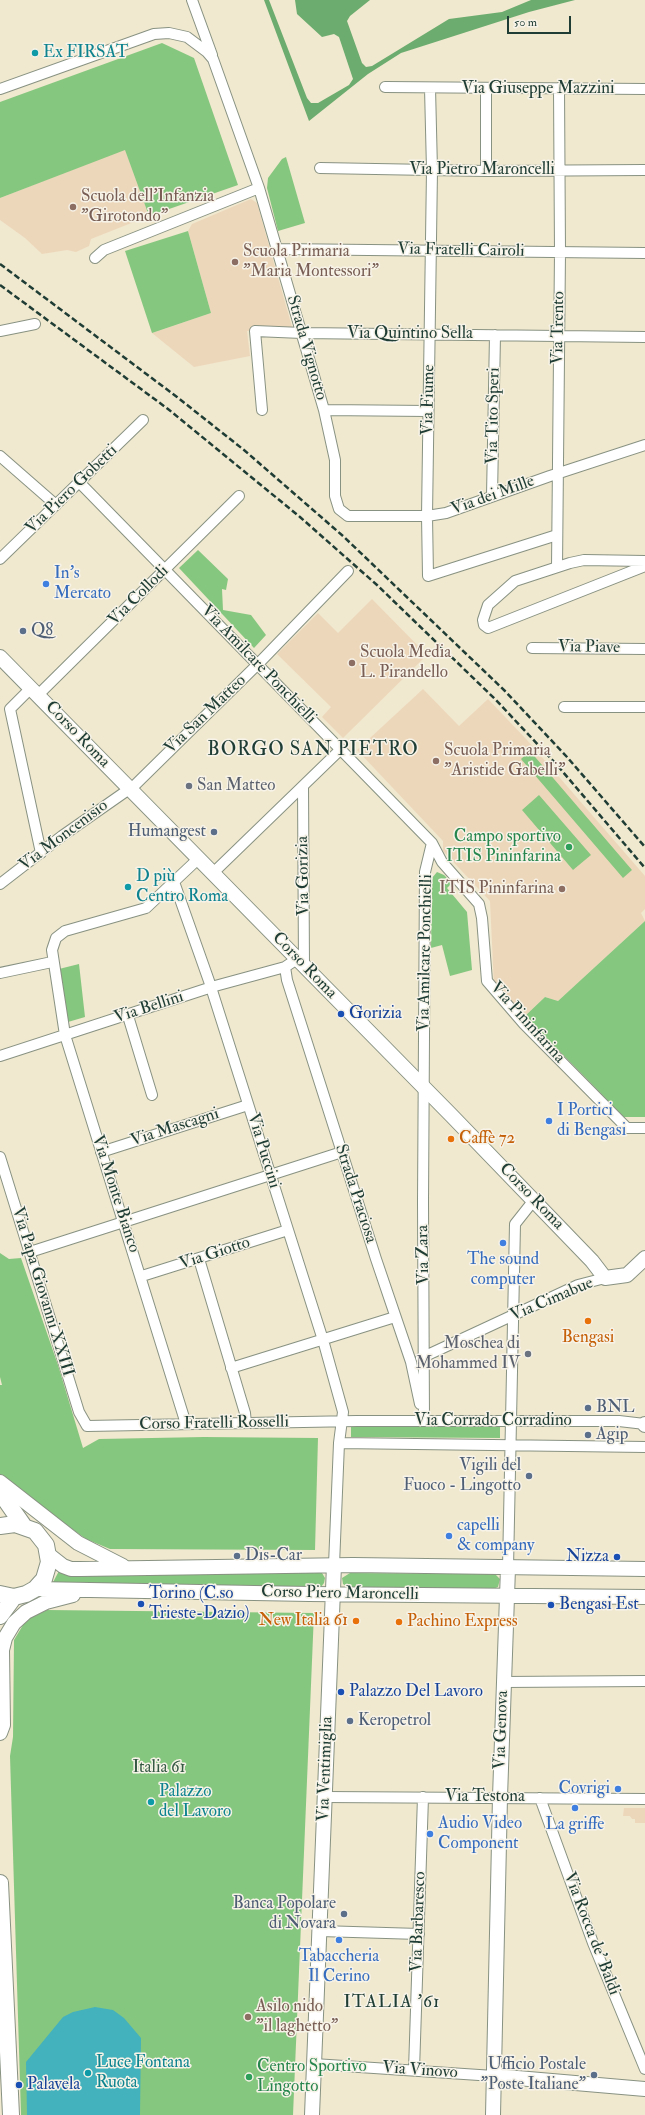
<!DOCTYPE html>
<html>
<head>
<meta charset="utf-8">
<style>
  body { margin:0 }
  #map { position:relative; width:645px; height:2115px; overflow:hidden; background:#f0e8cf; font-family:"IM FELL Double Pica",serif }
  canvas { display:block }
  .scale { position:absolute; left:507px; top:16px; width:64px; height:18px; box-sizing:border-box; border:2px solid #1f3d34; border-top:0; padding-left:5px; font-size:12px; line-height:14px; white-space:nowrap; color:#1f3d34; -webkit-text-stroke:3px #f7f3e8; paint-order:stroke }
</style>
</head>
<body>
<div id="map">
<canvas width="645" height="2115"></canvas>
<div class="scale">50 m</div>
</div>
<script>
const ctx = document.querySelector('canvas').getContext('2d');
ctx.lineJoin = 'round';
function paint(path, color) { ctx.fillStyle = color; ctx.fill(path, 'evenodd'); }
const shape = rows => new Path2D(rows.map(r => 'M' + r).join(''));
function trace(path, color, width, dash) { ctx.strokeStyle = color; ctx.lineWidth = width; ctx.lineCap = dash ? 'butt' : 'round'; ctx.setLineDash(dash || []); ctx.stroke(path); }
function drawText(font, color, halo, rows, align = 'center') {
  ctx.font = font + ' "IM FELL Double Pica",serif'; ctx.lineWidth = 3; ctx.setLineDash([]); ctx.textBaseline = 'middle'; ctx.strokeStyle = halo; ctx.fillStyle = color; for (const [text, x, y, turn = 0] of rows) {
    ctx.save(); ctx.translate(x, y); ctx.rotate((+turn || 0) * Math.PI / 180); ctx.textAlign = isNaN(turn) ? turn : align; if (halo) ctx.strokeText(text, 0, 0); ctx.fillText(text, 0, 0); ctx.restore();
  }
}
paint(shape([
  [125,149,149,216,91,239,89,246,76,252,67,250,42,254,25,238,0,220,0,198],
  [251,199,257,203,292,327,247,331,250,356,194,367,152,333,211,313,188,231,192,224],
  [372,599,427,655,343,738,322,717,331,707,277,654,318,613,338,633],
  [423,689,459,726,488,699,527,740,645,876,645,909,641,913,645,921,558,1001,545,997,525,1016,494,985,490,901,443,851,443,841,357,750],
  [624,1808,645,1808,645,1823,635,1823,635,1819,632,1819,630,1816,623,1816]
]), '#edd7bb');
paint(shape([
  [162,43,194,58,238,185,149,216,125,150,0,198,0,102],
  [286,157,305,223,278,231,267,188,268,178,282,159],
  [188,231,211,313,152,333,125,251],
  [198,550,228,579,226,590,222,589,223,610,251,615,266,635,254,648,179,568],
  [530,751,632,870,623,878,521,759],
  [539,795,591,855,573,870,522,810],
  [437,872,444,875,452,883,447,888,467,912,472,970,450,976,442,945,431,948,432,878],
  [645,921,645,1117,624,1117,525,1016,545,997,558,1001],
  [79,964,85,1017,68,1022,59,969],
  [0,1253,9,1259,21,1258,58,1365,83,1448,99,1439,204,1437,318,1438,315,1550,110,1549,86,1539,0,1477,0,1385,2,1385,0,1377],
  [351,1425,500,1426,500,1438,351,1437],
  [60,1569,315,1572,322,1573,325,1578,324,1583,321,1587,315,1588,51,1586],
  [350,1573,495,1574,500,1579,498,1587,493,1589,350,1589,343,1584,342,1578],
  [47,1610,314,1613,293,2115,21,2115,10,1756,13,1737,14,1640,26,1620]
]), '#86c77f');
paint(shape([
  [264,0,269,0,307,98,311,103,318,103,349,85,353,79,339,37,334,34,322,37,297,14,295,0,370,0,350,16,347,21,362,63,366,67,372,66,449,19,502,12,531,0,575,0,529,12,401,53,368,74,309,121]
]), '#6cac6e');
paint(shape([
  [95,2007,113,2010,124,2018,141,2038,140,2115,27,2115,26,2062,63,2017,73,2012]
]), '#43b2bd');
const street = shape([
  [192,0,212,55],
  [385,87,645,89],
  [430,88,432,170,427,516,428,576,557,535],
  [0,89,154,34,169,33,187,37,207,52,213,59,259,188,324,410,335,460,335,496,339,509,348,516,427,516,446,513,550,476,645,445],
  [486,89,486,171],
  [320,168,486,171,645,170],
  [277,249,645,253],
  [95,258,104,250,259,188],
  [0,331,35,324],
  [262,410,255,331,302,333,645,337],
  [324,410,428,411],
  [0,456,56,505],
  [79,482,432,843,442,862,479,904,482,918,487,981,524,1024,627,1128,645,1128],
  [492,496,495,335],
  [0,559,143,420],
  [645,561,584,560,570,563,515,581,488,605,483,620,484,625,488,628,645,566],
  [557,567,560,252,559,88],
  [532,648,645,649],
  [31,688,10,709,41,853],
  [38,695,239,496],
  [564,707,645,707],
  [303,786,304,967],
  [212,874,341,749],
  [174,882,209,981,323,1340,343,1412,339,1443,334,1565],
  [0,884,62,836,135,785,258,664,348,571],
  [285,967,287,980,376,1259,411,1362,420,1404],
  [0,973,52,962],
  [128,1016,152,1095],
  [0,1056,215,986,285,967,297,959],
  [101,1152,248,1105],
  [0,1157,79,1412,87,1426,357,1421,619,1421,645,1424],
  [30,1252,342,1152],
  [199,1259,245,1413,246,1423],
  [142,1276,288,1230],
  [421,1358,578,1285,605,1278],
  [231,1368,395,1317],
  [424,1421,423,1202,425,872,432,843],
  [186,1424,65,1035,52,950,56,938,65,931,146,908,198,859],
  [339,1443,645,1447],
  [508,1568,515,1224,534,1200],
  [504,1682,645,1681],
  [325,1797,645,1799],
  [540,1798,593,1943,645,2069],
  [320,1931,419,1934],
  [314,2064,494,2076],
  [414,2070,423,1797]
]);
const secondary = shape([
  [0,657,452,1116,592,1261,605,1278,627,1275,645,1258],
  [645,1424,645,1425],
  [0,1482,78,1543,123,1566],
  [49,1555,63,1566,71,1569,80,1569,353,1565,645,1569],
  [35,1589,309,1594,645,1597],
  [0,1733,3,1725,2,1650,5,1638,14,1623,26,1612,46,1602,73,1595],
  [494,2076,645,2089],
  [312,2115,334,1565],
  [493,2115,500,1797,508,1568]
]);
const primary = shape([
  [0,1492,23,1525],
  [0,1526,15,1524,35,1531,46,1545,49,1562,44,1579,35,1589,26,1594,14,1597,0,1594],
  [0,1616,14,1597],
  [0,1883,11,2115]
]);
trace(street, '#889282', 12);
trace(secondary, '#889282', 16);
trace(primary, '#889282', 18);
trace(street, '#fff', 10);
trace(secondary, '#fff', 14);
trace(primary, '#fff', 16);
trace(shape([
  [0,264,177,397,244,450,343,536,505,691,567,757,645,847],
  [0,285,168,409,300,517,377,585,496,700,557,765,645,868]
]), '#1f3d34', 2.5, [6, 3]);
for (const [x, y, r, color] of [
  [35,53,4,"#0f9aa8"],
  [73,207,4,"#8d6e63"],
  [235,262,4,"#8d6e63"],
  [46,584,4,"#3f7fe0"],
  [23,631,4,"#5c6f8a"],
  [352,663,4,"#8d6e63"],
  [436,761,4,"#8d6e63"],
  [189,786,4,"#6b7280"],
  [214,832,4,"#5c6f8a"],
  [569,847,4,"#2e9e5b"],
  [128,887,4,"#0f9aa8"],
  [562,889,4,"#8d6e63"],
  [341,1014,4,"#1a4fb4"],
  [549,1121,4,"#3f7fe0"],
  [451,1139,4,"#e8710a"],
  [503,1243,4,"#3f7fe0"],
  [588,1321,4,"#e8710a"],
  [528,1354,4,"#6b7280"],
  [588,1408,4,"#5c6f8a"],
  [588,1435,4,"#5c6f8a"],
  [529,1476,4,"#5c6f8a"],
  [449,1536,4,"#3f7fe0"],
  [237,1556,4,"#5c6f8a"],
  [617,1557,4,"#1a4fb4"],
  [141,1604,4,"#1a4fb4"],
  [551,1605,4,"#1a4fb4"],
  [356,1621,4,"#e8710a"],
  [399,1622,4,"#e8710a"],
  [341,1692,4,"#1a4fb4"],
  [350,1721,4,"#5c6f8a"],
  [618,1789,4,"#3f7fe0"],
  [151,1802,4,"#0f9aa8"],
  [575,1808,4,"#3f7fe0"],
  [430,1834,4,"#3f7fe0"],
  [344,1914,4,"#5c6f8a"],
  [339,1940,4,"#3f7fe0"],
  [248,2017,4,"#8d6e63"],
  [88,2073,4,"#0f9aa8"],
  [594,2075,4,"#5c6f8a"],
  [249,2077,4,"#2e9e5b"],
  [19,2085,4,"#1a4fb4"]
]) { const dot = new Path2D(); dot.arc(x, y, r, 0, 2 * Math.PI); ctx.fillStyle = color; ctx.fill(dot); trace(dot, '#f7f3e8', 1.5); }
drawText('17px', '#0d838f', '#f7f3e8', [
  ["Ex FIRSAT",43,53],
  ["D più",136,877],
  ["Centro Roma",136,897],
  ["Palazzo",159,1792],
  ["del Lavoro",159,1812],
  ["Luce Fontana",96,2063],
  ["Ruota",96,2083]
], 'left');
drawText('17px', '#1f3d34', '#f7f3e8', [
  ["Via Giuseppe Mazzini",538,89],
  ["Via Pietro Maroncelli",482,170],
  ["Via Fratelli Cairoli",461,251,1],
  ["Via Trento",559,328,-89],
  ["Via Quintino Sella",410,334],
  ["Strada Vignotto",306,348,74],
  ["Via Fiume",429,400,-89],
  ["Via Tito Speri",494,416,-89],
  ["Via Piero Gobetti",72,490,-44],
  ["Via dei Mille",493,496,-20],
  ["Via Collodi",139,596,-45],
  ["Via Piave",589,648,1],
  ["Via Amilcare Ponchielli",258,665,46],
  ["Via San Matteo",206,715,-44],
  ["Corso Roma",77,735,46],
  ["Via Moncenisio",64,836,-37],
  ["Via Gorizia",304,876,-91],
  ["Via Amilcare Ponchielli",426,953,-89],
  ["Corso Roma",304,966,46],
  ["Via Bellini",149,1008,-18],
  ["Via Pininfarina",527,1023,48],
  ["Via Mascagni",175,1128,-18],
  ["Via Puccini",263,1151,73],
  ["Via Monte Bianco",115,1194,72],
  ["Strada Praciosa",355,1194,72],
  ["Corso Roma",531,1197,46],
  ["Via Giotto",215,1254,-18],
  ["Via Zara",424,1255,-91],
  ["Via Papa Giovanni XXIII",42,1292,73],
  ["Via Cimabue",552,1300,-23],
  ["Via Corrado Corradino",493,1421],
  ["Corso Fratelli Rosselli",214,1424,-1],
  ["Corso Piero Maroncelli",340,1594,1],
  ["Via Genova",502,1730,-88],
  ["Via Ventimiglia",326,1769,-88],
  ["Via Testona",485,1797],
  ["Via Barbaresco",419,1922,-88],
  ["Via Rocca de' Baldi",591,1934,69],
  ["Via Vinovo",420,2071,4]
]);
drawText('17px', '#785e54', '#f7f3e8', [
  ["Scuola dell'Infanzia",81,197],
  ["\"Girotondo\"",81,217],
  ["Scuola Primaria",243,252],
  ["\"Maria Montessori\"",243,272],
  ["Scuola Media",360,653],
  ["L. Pirandello",360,673],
  ["Scuola Primaria",444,751],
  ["\"Aristide Gabelli\"",444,771],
  ["ITIS Pininfarina",554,889,"right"],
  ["Asilo nido",256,2007],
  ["\"il laghetto\"",256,2027]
], 'left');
drawText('17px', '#366cbe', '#f7f3e8', [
  ["In's",54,574],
  ["Mercato",54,594],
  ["I Portici",557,1111],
  ["di Bengasi",557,1131],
  ["The sound",503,1260,"center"],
  ["computer",503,1280,"center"],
  ["capelli",457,1526],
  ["& company",457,1546],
  ["Covrigi",610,1789,"right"],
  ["Audio Video",438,1824],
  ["Component",438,1844],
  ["La griffe",575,1825,"center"],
  ["Tabaccheria",339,1957,"center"],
  ["Il Cerino",339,1977,"center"]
], 'left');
drawText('17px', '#4e5e75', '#f7f3e8', [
  ["Q8",31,631],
  ["Humangest",206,832,"right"],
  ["BNL",596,1408],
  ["Agip",596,1435],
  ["Vigili del",521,1466,"right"],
  ["Fuoco - Lingotto",521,1486,"right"],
  ["Dis-Car",245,1556],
  ["Keropetrol",358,1721],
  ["Banca Popolare",336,1904,"right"],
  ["di Novara",336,1924,"right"],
  ["Ufficio Postale",586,2065,"right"],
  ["\"Poste Italiane\"",586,2085,"right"]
], 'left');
drawText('17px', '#5b616d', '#f7f3e8', [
  ["San Matteo",197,786],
  ["Moschea di",520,1344,"right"],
  ["Mohammed IV",520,1364,"right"]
], 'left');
drawText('17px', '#27864d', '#f7f3e8', [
  ["Campo sportivo",561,837],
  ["ITIS Pininfarina",561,857],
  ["Centro Sportivo",257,2067,"left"],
  ["Lingotto",257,2087,"left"]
], 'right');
drawText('17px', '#164399', '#f7f3e8', [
  ["Gorizia",349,1014],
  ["Nizza",609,1557,"right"],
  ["Torino (C.so",149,1594],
  ["Trieste-Dazio)",149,1614],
  ["Bengasi Est",559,1605],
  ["Palazzo Del Lavoro",349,1692],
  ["Palavela",27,2085]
], 'left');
drawText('17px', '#c56008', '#f7f3e8', [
  ["Caffè 72",459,1139],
  ["Bengasi",588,1338,"center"],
  ["New Italia 61",348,1621,"right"],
  ["Pachino Express",407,1622]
], 'left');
drawText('17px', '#345943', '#f7f3e8', [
  ["Italia 61",159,1768]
]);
ctx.letterSpacing = '1px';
drawText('18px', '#1f3d34', '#f7f3e8', [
  ["ITALIA '61",392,2003]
]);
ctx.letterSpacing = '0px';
ctx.letterSpacing = '1px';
drawText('19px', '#1f3d34', '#f7f3e8', [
  ["BORGO SAN PIETRO",313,751]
]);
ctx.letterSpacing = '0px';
</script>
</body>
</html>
